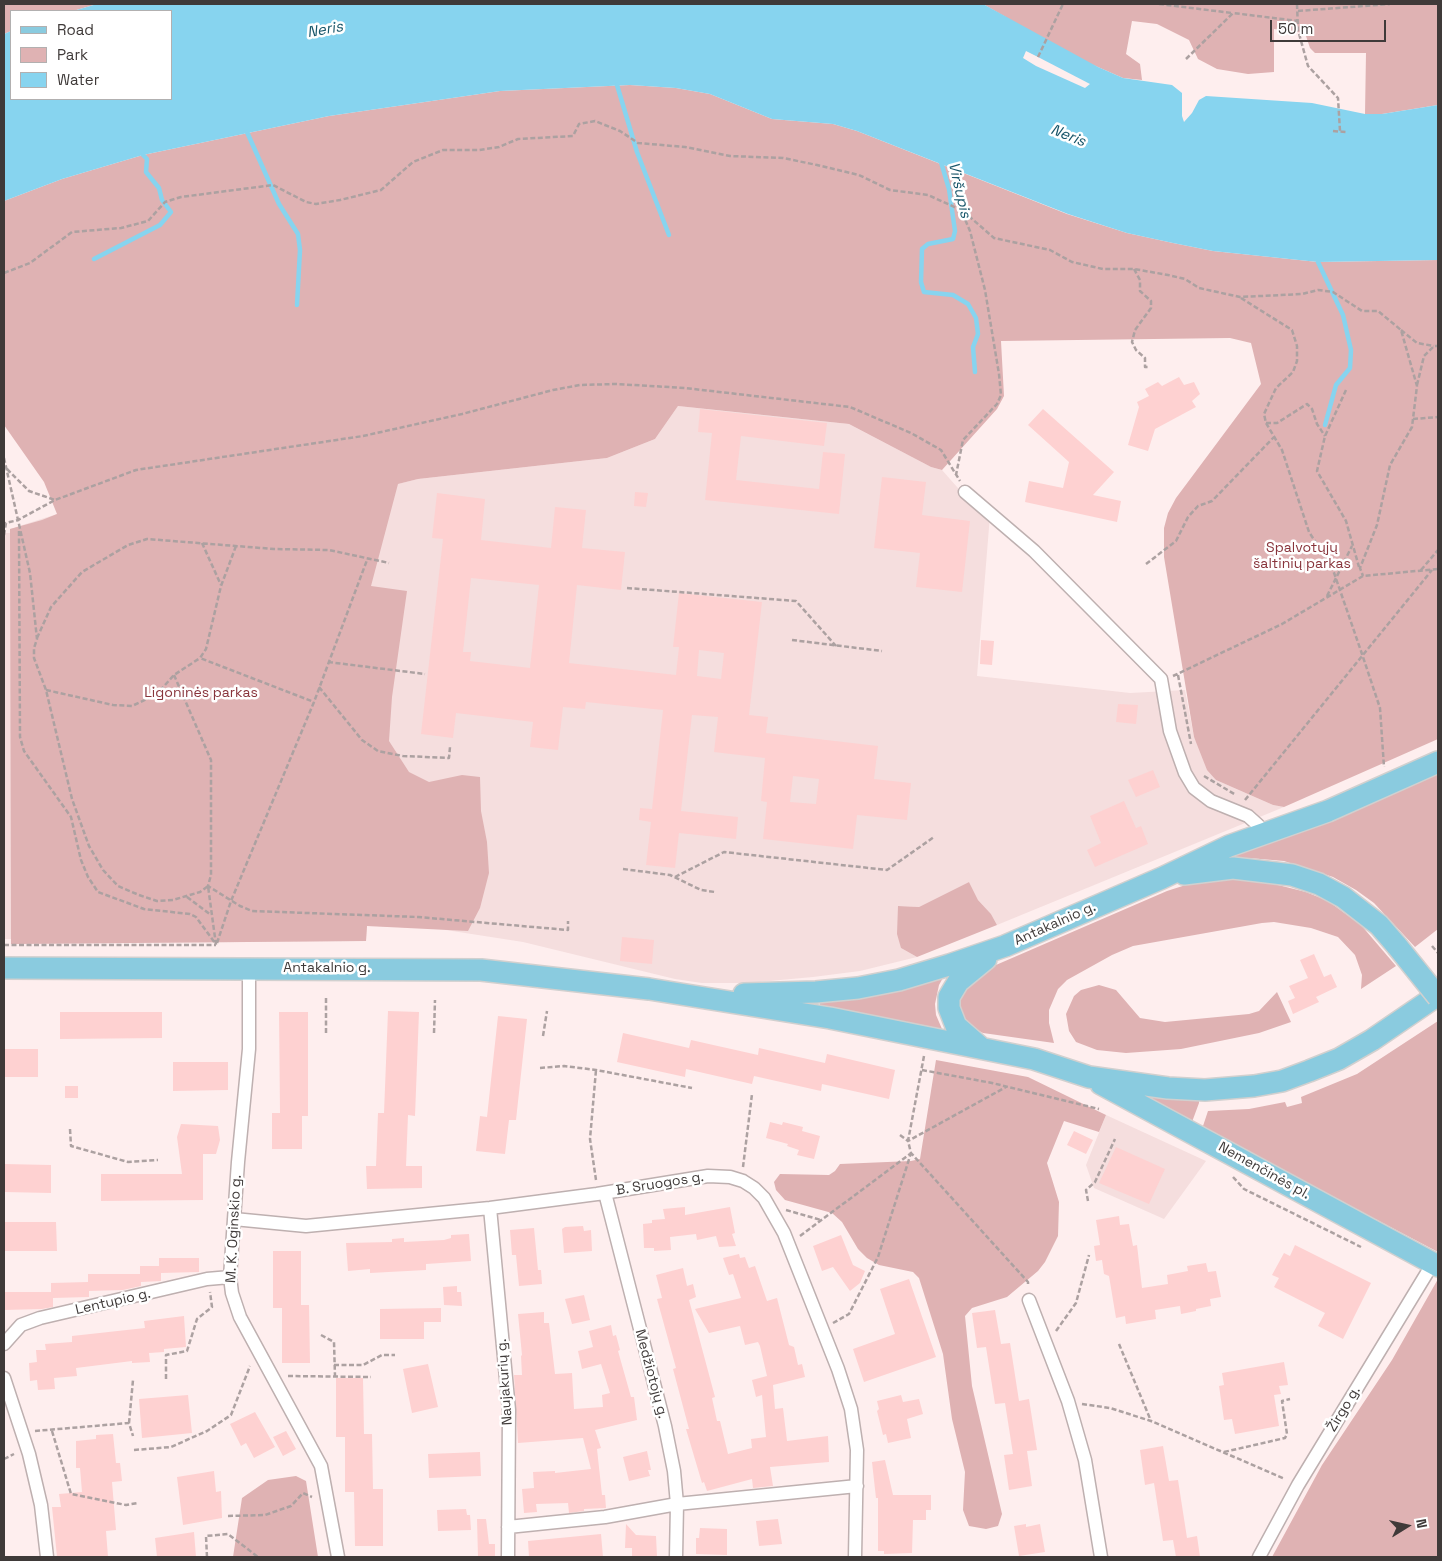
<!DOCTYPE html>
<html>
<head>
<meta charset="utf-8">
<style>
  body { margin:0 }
  #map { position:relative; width:1442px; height:1561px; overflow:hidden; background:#feeeee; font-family:"Space Grotesk",sans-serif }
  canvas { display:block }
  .frame { position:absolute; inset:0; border:5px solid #3f3a39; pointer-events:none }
  .legend { position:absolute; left:10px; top:10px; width:162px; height:90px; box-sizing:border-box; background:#fff; border:1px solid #b2b0b0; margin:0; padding:6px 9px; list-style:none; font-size:15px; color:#3f3a39 }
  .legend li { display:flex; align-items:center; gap:10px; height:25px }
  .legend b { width:25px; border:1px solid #b2b0b0 }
  .north { position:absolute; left:1382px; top:1501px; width:50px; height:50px; -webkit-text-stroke:4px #fff; paint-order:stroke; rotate:80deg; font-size:14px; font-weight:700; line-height:20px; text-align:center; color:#3f3a39 }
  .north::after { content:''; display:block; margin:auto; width:18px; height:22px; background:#3f3a39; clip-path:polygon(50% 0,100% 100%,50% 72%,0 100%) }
  .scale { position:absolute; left:1270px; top:20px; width:116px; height:22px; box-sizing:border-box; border:2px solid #3f3a39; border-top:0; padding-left:6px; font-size:15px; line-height:18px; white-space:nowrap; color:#3f3a39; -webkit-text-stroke:4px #fff; paint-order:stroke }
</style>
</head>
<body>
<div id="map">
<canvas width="1442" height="1561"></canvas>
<div class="frame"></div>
<ul class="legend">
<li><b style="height:6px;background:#8acbdf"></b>Road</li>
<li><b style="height:14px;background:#dfb2b3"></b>Park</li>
<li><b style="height:14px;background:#87d4ef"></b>Water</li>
</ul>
<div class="north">N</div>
<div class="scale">50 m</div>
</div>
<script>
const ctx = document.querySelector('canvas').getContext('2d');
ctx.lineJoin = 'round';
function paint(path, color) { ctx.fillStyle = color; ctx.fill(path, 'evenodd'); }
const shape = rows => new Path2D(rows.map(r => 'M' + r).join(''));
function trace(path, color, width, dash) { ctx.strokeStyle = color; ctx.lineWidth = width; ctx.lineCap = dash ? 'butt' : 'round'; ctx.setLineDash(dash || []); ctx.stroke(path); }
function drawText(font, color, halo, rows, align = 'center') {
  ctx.font = font + ' "Space Grotesk",sans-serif'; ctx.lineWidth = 5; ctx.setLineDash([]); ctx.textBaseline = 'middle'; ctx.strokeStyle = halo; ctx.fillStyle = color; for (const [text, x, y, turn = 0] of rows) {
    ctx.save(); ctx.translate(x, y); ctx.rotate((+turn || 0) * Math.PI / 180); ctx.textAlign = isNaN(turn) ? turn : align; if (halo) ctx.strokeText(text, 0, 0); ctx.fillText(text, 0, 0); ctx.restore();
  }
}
paint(shape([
  [678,406,849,424,931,467,942,470,965,496,990,515,977,676,1130,693,1185,690,1194,737,1216,780,1273,805,1284,807,997,925,991,914,978,900,969,882,919,907,899,906,901,948,917,957,860,971,813,977,748,983,702,983,675,979,523,942,433,928,367,926,366,941,11,944,11,939,4,939,4,533,10,533,10,529,57,514,398,484,418,479,607,458,655,439],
  [1106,1115,1206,1161,1164,1219,1094,1188,1086,1165]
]), '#f5dede');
paint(shape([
  [4,4,97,4,73,11,11,11,11,31,4,34],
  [983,4,1438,4,1438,105,1382,114,1365,114,1366,53,1315,53,1310,48,1305,33,1274,29,1274,72,1248,74,1217,69,1198,59,1189,40,1157,24,1132,21,1126,54,1140,64,1142,80,1123,78,1075,57],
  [630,85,676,88,710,94,772,119,833,124,857,131,1067,214,1127,233,1173,243,1213,251,1318,262,1438,260,1438,739,1284,807,1273,805,1216,780,1207,770,1194,737,1164,557,1164,528,1168,513,1176,498,1261,384,1251,343,1230,338,1001,341,1004,396,997,409,942,470,931,467,849,424,678,406,655,439,607,458,418,479,398,484,371,586,407,591,392,697,389,741,409,772,429,782,462,775,480,777,481,811,487,842,489,873,480,908,468,931,367,926,366,941,11,944,10,529,42,520,57,514,44,482,4,425,4,201,62,179,143,155,329,116,500,91],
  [1438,773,1438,929,1415,947,1374,903,1356,890,1333,877,1284,861,1249,858,1223,859],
  [1228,879,1262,881,1306,892,1328,901,1361,925,1396,966,1361,989,1362,975,1355,955,1338,937,1311,928,1274,922,1262,923,1133,946,1112,955,1067,980,1058,989,1049,1010,1049,1023,1054,1043,983,1033,967,1025,959,1012,959,997,962,990,989,968,1167,891,1195,882],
  [969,882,978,900,991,914,997,925,917,957,901,948,897,934,898,906,919,907],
  [944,976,939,985,935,1004,936,1015,942,1029,820,1005,820,1002,893,992],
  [1099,985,1116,990,1140,1018,1165,1022,1249,1014,1259,1011,1277,992,1291,1022,1259,1033,1181,1049,1126,1053,1097,1050,1076,1042,1069,1031,1066,1014,1074,996,1081,990],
  [1438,1021,1438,1252,1236,1146,1203,1126,1208,1111,1249,1109,1285,1102,1287,1107,1302,1103,1301,1097,1357,1074],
  [936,1060,1028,1077,1106,1115,1099,1132,1064,1121,1047,1163,1059,1202,1058,1236,1045,1262,1038,1271,1007,1297,972,1308,965,1316,972,1386,1002,1514,998,1526,986,1529,969,1526,963,1510,965,1472,952,1419,943,1354,919,1278,913,1272,879,1265,867,1258,858,1249,842,1222,832,1213,785,1200,776,1190,774,1182,780,1174,829,1175,835,1171,840,1164,911,1161,920,1159],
  [1138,1096,1199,1099,1199,1103,1192,1122],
  [1438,1279,1438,1557,1272,1557,1322,1465,1392,1360],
  [296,1476,306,1481,318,1557,233,1557,242,1498,268,1480]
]), '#dfb2b3');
paint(shape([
  [97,4,983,4,1098,67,1123,78,1172,85,1182,93,1182,116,1184,122,1192,113,1199,100,1206,96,1312,103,1365,114,1382,114,1438,105,1438,260,1318,262,1213,251,1173,243,1127,233,1068,214,857,131,833,124,772,119,710,94,676,88,630,85,500,91,329,116,143,155,62,179,4,201,4,34,11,31,11,99,171,99,171,11,73,11]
]), '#87d4ef');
paint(shape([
  [1026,51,1038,57,1090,84,1085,88,1036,66,1023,58]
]), '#feeeee');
trace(shape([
  [617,85,637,152,669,235],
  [247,132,279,204,298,234,300,250,297,305],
  [941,162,949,189,955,231,953,239,928,244,922,249,921,282,924,292,953,295,968,304,976,318,978,334,973,347,975,372],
  [1318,257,1318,262,1343,315,1351,350,1350,368,1336,385,1325,425],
  [94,259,160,225,171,212,162,200,159,188,146,172,147,159,143,155]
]), '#87d4ef', 4.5);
paint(shape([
  [1179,377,1184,385,1194,382,1200,394,1192,401,1196,407,1155,429,1148,451,1128,445,1139,407,1137,402,1149,396,1145,389,1158,382,1162,386],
  [700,409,827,423,824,446,741,436,736,480,819,489,823,452,845,454,839,514,705,500,712,433,698,432],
  [1043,409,1114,472,1093,495,1121,501,1117,522,1025,502,1029,481,1063,488,1069,462,1028,425],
  [882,477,926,482,922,515,970,521,962,592,916,587,920,553,874,548],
  [635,492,648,493,646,507,634,506],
  [437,493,485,499,481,540,551,548,555,507,586,510,582,548,625,552,621,590,577,585,569,663,676,675,679,647,673,647,679,593,762,602,749,715,768,717,766,733,878,746,874,779,911,783,907,820,857,815,853,849,763,839,767,802,761,801,765,758,714,752,718,717,692,715,681,811,738,817,736,839,679,833,675,868,646,865,651,822,639,820,640,808,652,809,663,710,586,702,585,709,563,707,558,750,530,747,533,722,456,713,453,738,421,734,443,539,432,538],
  [471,578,539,585,530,668,470,661,471,652,463,652],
  [699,650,724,653,721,679,697,676],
  [793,776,819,779,816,804,790,802],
  [981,640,994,641,992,665,980,664],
  [1118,704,1138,705,1136,724,1116,722],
  [1153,770,1160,787,1136,797,1128,780],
  [1124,801,1136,828,1141,826,1148,844,1095,867,1087,850,1101,843,1090,816],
  [622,937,654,940,652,964,620,961],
  [1314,954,1324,977,1331,974,1337,987,1316,997,1319,1002,1293,1014,1288,1001,1295,998,1289,986,1308,978,1300,960],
  [388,1011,419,1012,415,1116,408,1115,406,1166,422,1166,422,1188,367,1189,366,1166,376,1166,378,1113,384,1113],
  [60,1012,162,1012,162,1038,60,1039],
  [279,1012,308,1012,308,1116,302,1116,302,1149,272,1149,272,1113,280,1113],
  [498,1016,527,1019,516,1120,509,1120,505,1154,476,1151,480,1116,487,1117],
  [623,1033,689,1048,691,1040,758,1055,759,1048,825,1063,827,1054,895,1070,889,1099,822,1084,821,1091,754,1076,752,1084,686,1069,685,1077,617,1062],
  [4,1049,38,1049,38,1077,4,1077],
  [173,1062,228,1062,228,1090,173,1091],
  [65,1086,78,1086,78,1098,65,1098],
  [770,1122,782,1125,783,1122,803,1127,802,1131,820,1136,814,1159,797,1155,799,1150,787,1146,788,1144,766,1138],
  [181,1124,218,1126,220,1140,216,1154,203,1154,203,1200,101,1201,101,1174,182,1174,177,1137],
  [1074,1131,1093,1140,1086,1154,1067,1145],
  [1116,1147,1165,1169,1149,1204,1099,1183],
  [4,1164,51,1165,51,1193,4,1192],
  [685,1207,685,1215,730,1207,735,1233,732,1234,736,1246,719,1247,716,1236,697,1240,696,1234,670,1237,671,1250,654,1251,654,1248,644,1248,643,1224,652,1223,652,1220,665,1219,663,1209],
  [1119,1216,1120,1225,1129,1224,1133,1246,1137,1245,1142,1288,1168,1284,1167,1275,1188,1271,1187,1266,1206,1263,1208,1272,1216,1271,1221,1297,1210,1299,1211,1306,1196,1309,1196,1311,1181,1314,1180,1306,1155,1310,1156,1319,1126,1324,1125,1316,1116,1318,1109,1276,1104,1274,1102,1260,1096,1261,1094,1246,1100,1245,1096,1220],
  [4,1222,56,1222,57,1251,4,1251],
  [583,1226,584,1231,591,1230,592,1251,564,1253,562,1229,565,1227],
  [534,1228,538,1270,541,1270,542,1284,519,1286,516,1255,512,1255,510,1230],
  [469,1234,471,1261,426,1264,426,1270,370,1273,370,1269,348,1271,346,1243,392,1242,392,1239,404,1238,404,1242,444,1240,451,1238,451,1235],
  [841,1235,853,1265,865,1271,860,1283,850,1291,833,1267,822,1271,813,1246],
  [1295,1245,1371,1283,1343,1339,1318,1326,1325,1313,1274,1287,1279,1278,1272,1275,1284,1253,1290,1256],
  [273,1251,301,1251,301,1305,309,1305,310,1363,282,1363,282,1308,273,1308],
  [739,1254,740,1258,745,1257,749,1268,755,1266,767,1301,777,1298,789,1345,794,1347,798,1365,802,1364,805,1377,773,1385,775,1409,783,1408,787,1441,828,1436,829,1462,770,1467,773,1486,753,1488,752,1479,707,1491,704,1482,702,1483,686,1429,689,1429,673,1369,676,1368,657,1299,662,1298,656,1275,683,1268,687,1286,693,1284,696,1297,689,1300,715,1397,712,1398,717,1421,720,1421,728,1454,752,1448,751,1439,766,1437,762,1395,756,1397,752,1380,767,1376,760,1346,758,1342,745,1345,740,1326,709,1333,695,1309,741,1298,733,1274,729,1275,723,1258],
  [159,1258,199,1258,199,1272,161,1273,161,1281,141,1282,141,1286,123,1290,89,1291,89,1297,53,1298,53,1307,42,1309,4,1310,4,1292,51,1292,51,1283,88,1282,88,1274,140,1274,140,1266,159,1266],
  [909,1279,936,1357,864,1382,853,1349,895,1334,880,1289],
  [457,1286,457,1292,461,1292,462,1306,444,1305,443,1287],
  [584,1295,590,1320,572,1324,565,1299],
  [441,1308,441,1322,424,1322,424,1339,380,1339,380,1309],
  [995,1310,1001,1344,1010,1343,1019,1401,1029,1399,1037,1450,1027,1451,1032,1486,1009,1490,1004,1455,1013,1454,1005,1403,995,1404,986,1347,977,1348,972,1313],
  [544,1312,544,1323,549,1323,555,1374,572,1373,574,1409,603,1407,602,1395,610,1393,601,1364,582,1369,578,1351,593,1347,589,1331,611,1325,613,1336,616,1335,620,1350,618,1351,631,1397,634,1397,637,1420,595,1430,601,1448,597,1449,602,1495,605,1495,606,1508,584,1509,584,1511,569,1513,568,1503,536,1504,537,1512,524,1513,522,1489,534,1488,533,1472,555,1471,555,1473,591,1469,583,1438,518,1443,514,1375,522,1375,521,1356,522,1355,518,1314],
  [184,1316,186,1347,164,1349,164,1352,149,1353,150,1362,132,1363,132,1361,76,1368,77,1376,54,1378,55,1389,38,1390,37,1380,30,1381,29,1363,37,1362,36,1350,46,1350,45,1344,72,1342,72,1336,145,1328,144,1321],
  [1284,1362,1288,1385,1279,1386,1281,1394,1274,1395,1279,1426,1235,1434,1232,1419,1224,1420,1219,1386,1224,1385,1222,1373],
  [428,1364,438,1407,412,1413,403,1369],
  [336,1378,363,1378,364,1434,372,1434,373,1489,383,1489,383,1546,355,1546,354,1492,345,1492,345,1437,336,1437],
  [188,1395,192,1433,142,1438,139,1399],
  [901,1395,903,1402,919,1399,923,1414,907,1419,911,1438,888,1443,886,1434,883,1435,877,1411,879,1409,877,1401],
  [255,1412,275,1447,254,1458,246,1443,241,1446,230,1424],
  [286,1431,296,1449,283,1456,273,1437],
  [113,1434,116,1463,120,1463,122,1481,112,1482,116,1530,106,1531,108,1557,57,1557,52,1507,61,1507,59,1494,82,1492,80,1468,76,1468,76,1441,96,1439,96,1435],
  [1163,1446,1169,1481,1178,1480,1187,1538,1197,1536,1200,1557,1176,1557,1173,1540,1163,1541,1154,1483,1145,1485,1140,1450],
  [647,1451,651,1470,648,1470,650,1476,629,1481,623,1457],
  [480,1452,481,1476,429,1478,428,1454],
  [885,1460,893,1495,931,1495,931,1510,926,1510,926,1520,913,1520,912,1553,884,1554,884,1551,878,1551,878,1498,876,1498,872,1462],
  [214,1471,216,1492,221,1491,222,1518,183,1525,177,1477],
  [466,1509,467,1515,470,1515,471,1530,438,1531,437,1510],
  [477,1519,486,1519,489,1544,495,1544,495,1557,478,1557],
  [778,1519,782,1544,759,1546,756,1521],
  [626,1524,636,1535,656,1536,657,1557,632,1557,632,1548,625,1548],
  [1026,1524,1026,1527,1040,1524,1045,1552,1019,1556,1014,1526],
  [700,1528,727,1529,727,1555,696,1554,696,1538,699,1538],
  [194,1532,196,1557,157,1557,155,1538],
  [601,1534,603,1557,529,1557,528,1541]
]), '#fed1d1');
const minor = shape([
  [965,492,1034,551,1161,679,1170,731,1185,773,1194,788,1211,801,1248,816,1258,825,1263,834],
  [249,968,249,1049,238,1162,230,1277,232,1293,240,1317,321,1466,338,1557],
  [605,1193,665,1426,674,1471,677,1504,676,1557],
  [490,1208,509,1410,508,1557],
  [234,1219,306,1226,490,1208,597,1194,708,1176,730,1177,743,1181,754,1188,764,1198,784,1233,838,1369,851,1409,857,1450,855,1557],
  [1029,1300,1068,1401,1085,1460,1101,1557],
  [4,1344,21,1325,40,1318,207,1279,230,1277],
  [4,1378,29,1454,41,1505,47,1557],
  [508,1527,605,1517,677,1504,857,1486],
  [1259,1557,1298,1485,1433,1263]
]);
const primary = shape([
  [1184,874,1233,868,1292,875,1319,884,1343,897,1379,925,1397,946],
  [4,968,481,970,649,989,830,1018,1034,1059,1089,1077,1168,1088,1205,1090,1254,1086,1282,1081,1309,1071,1339,1059,1372,1040,1438,995],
  [744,994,816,992,858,988,899,980,949,965,1005,946,1162,878,1229,846,1328,811,1438,762],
  [980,1047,956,1026,949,1008,949,997,958,982,986,959],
  [1101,1084,1438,1266]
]);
trace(minor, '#beb0b0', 15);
trace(primary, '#d1d0cf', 24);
trace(shape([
  [1159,4,1232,13],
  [1297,4,1298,30,1308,66,1338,98,1340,131],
  [1298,11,1390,4],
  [1038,57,1063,4],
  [1186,59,1233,13,1298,21],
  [1333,131,1346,132],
  [963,211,994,238,1050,250,1072,262,1103,269,1134,269,1168,275,1185,279,1199,288,1240,297,1302,294,1318,290,1333,292,1362,311,1378,311,1401,330,1417,386,1412,427,1390,465,1377,525,1360,568,1363,576],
  [1134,269,1140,280,1140,291,1151,301,1151,308,1135,330,1132,342,1136,350,1145,358,1145,367,1149,367],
  [4,273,30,263,72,232,121,228,148,221,165,202,181,197,273,185,306,202,316,204,340,200,381,190,413,162,443,150,479,150,499,147,518,139,573,136,579,124,595,121,620,131,638,143,685,147,730,156,783,158,817,165,859,175,890,190,928,195,961,210,970,231,985,290,999,374,1001,395,997,404,963,440,956,475],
  [1241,298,1292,330,1297,346,1297,361,1293,372,1276,388,1264,414,1266,423,1282,450,1309,532,1332,567,1362,654,1380,708,1384,767],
  [1401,330,1417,343,1434,346],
  [1417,385,1424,356,1434,346,1438,346],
  [1346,390,1325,436,1317,471,1346,521,1359,567],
  [1413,419,1438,417],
  [1266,423,1277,423,1307,404,1312,409,1317,424,1325,436],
  [4,458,30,573,37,639,34,648,34,658,46,690,72,799,89,846,103,870,118,886,139,895,157,901,173,900,200,892,208,886,216,945],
  [7,469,29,491,55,500],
  [19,531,20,737,24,751,71,817,81,860,88,877,98,892,144,909,190,914,196,917,215,943],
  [4,535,6,523,18,520,55,500,136,470,363,436,462,414,553,390,580,385,616,384,685,388,850,407,911,433,941,450,960,481],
  [202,543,221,585],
  [236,546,221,586,206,649,200,658,314,702],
  [1146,564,1176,541,1188,517,1198,506,1212,501,1274,437],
  [1421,570,1438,550],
  [627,588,796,601,836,646],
  [1327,596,1352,546],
  [37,638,51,607,82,572,128,545,147,539,274,549,329,550,389,563],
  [792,640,882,651],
  [328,662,425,674],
  [174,675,211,760,211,875,208,886,240,906,252,911,418,917,568,930,568,921],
  [1178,675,1191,744],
  [1173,676,1282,624,1363,576,1438,569],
  [319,687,362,740,378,751,403,756,449,758,450,747],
  [46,690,113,705,132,706,157,694,174,675,200,658],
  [1204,776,1236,795],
  [1245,800,1432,570],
  [623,869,670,875,701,890,715,892],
  [675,877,724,852,887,870,934,837],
  [187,897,211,915],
  [217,943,231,901,314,702,367,560],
  [4,945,216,945],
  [1432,946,1438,953],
  [326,998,326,1033],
  [434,1033,435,1000],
  [543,1036,547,1011],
  [924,1056,908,1141,911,1153,1028,1282,1028,1286],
  [540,1068,564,1066,596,1070,692,1088],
  [922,1070,992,1083,1099,1109],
  [70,1129,71,1146,128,1162,158,1160],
  [900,1135,908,1141,1006,1087],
  [743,1167,752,1094],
  [1233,1177,1244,1189,1361,1247],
  [596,1180,590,1139,596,1070],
  [1088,1201,1086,1190,1095,1182,1115,1139],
  [786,1210,821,1220],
  [800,1236,910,1154],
  [833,1323,849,1314,878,1257,911,1153],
  [1056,1331,1076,1303,1089,1255],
  [321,1335,334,1342,335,1376],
  [1119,1344,1151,1421],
  [334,1365,363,1365,382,1355,395,1355],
  [288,1376,371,1377],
  [166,1379,166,1355,187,1351,197,1319,212,1307,210,1292],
  [1082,1404,1110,1408,1151,1421,1285,1479],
  [129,1423,133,1380],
  [35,1431,129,1423,133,1436],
  [52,1431,71,1494,126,1505,138,1503],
  [134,1450,171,1447,207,1431,231,1415,250,1366],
  [1224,1452,1285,1438,1287,1434,1282,1401,1290,1399],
  [4,1459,14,1454],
  [228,1516,265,1515,291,1506,303,1493,312,1497],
  [207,1557,206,1536,228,1534,258,1557]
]), '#aca1a1', 2.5, [5, 2.5]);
trace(minor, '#fff', 12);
trace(primary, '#8acbdf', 21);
const primaryBridge = shape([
  [1397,946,1438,997]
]);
trace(primaryBridge, '#d1d0cf', 24, []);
trace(primaryBridge, '#8acbdf', 21);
drawText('14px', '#88343b', '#fff', [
  ["Spalvotųjų",1302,548],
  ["šaltinių parkas",1302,564],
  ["Ligoninės parkas",201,693]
]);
drawText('14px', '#3f3a39', '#fff', [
  ["Antakalnio g.",1055,924,-24],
  ["Antakalnio g.",327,968],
  ["Nemenčinės pl.",1264,1171,29],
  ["B. Sruogos g.",660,1184,-9],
  ["M. K. Oginskio g.",234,1229,-87],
  ["Lentupio g.",113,1302,-13],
  ["Medžiotojų g.",651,1374,75],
  ["Naujakurių g.",505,1382,-94],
  ["Žirgo g.",1344,1409,-59]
]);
drawText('italic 15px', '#18566a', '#fff', [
  ["Neris",325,30,-10],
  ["Neris",1068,136,22],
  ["Viršupis",959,190,77]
]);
</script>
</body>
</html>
